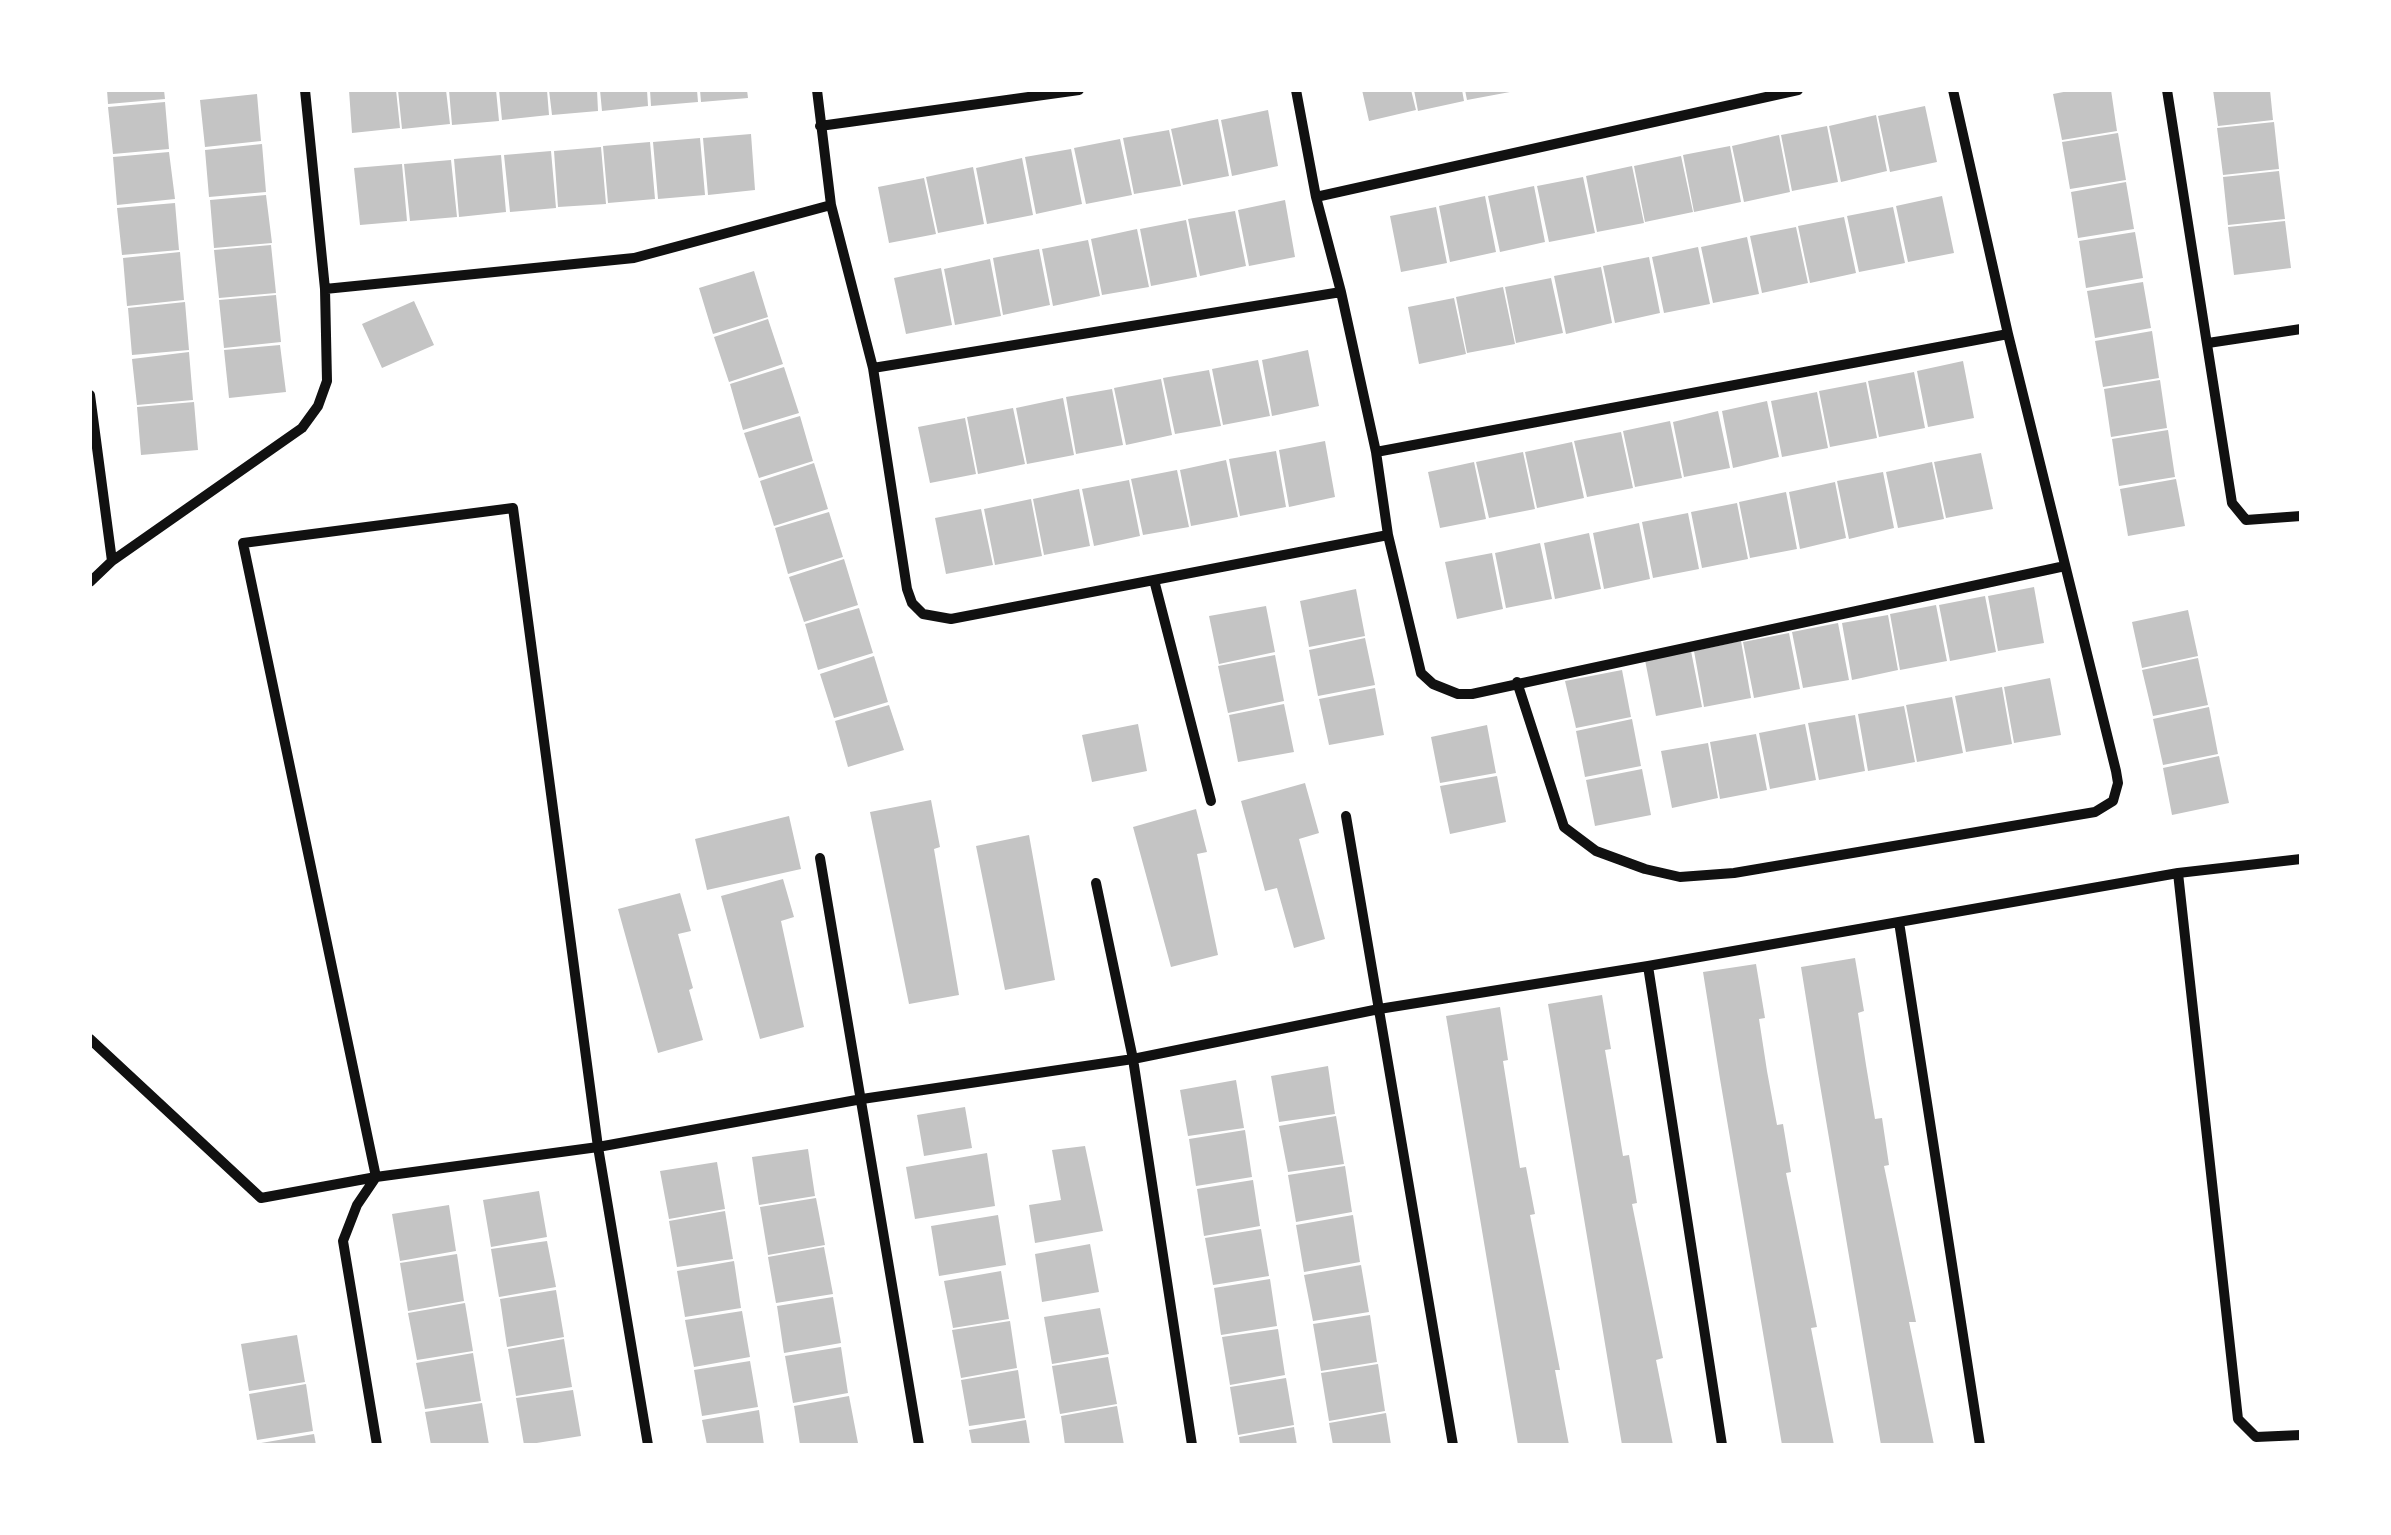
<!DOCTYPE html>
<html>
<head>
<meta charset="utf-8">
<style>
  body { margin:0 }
  #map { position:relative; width:2391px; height:1535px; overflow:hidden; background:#fff; font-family:"Source Sans 3",sans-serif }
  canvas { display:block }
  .frame { position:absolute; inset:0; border:92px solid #fff; pointer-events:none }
</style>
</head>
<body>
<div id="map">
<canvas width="2391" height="1535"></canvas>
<div class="frame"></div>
</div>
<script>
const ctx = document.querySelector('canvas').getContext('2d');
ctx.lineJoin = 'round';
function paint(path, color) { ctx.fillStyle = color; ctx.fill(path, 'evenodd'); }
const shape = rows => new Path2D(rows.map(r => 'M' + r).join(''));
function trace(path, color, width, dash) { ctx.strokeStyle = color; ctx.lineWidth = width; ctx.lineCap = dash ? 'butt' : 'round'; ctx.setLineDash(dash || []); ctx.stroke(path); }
paint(shape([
  [107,90,164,90,165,99,108,104],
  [349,90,396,90,400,128,352,133],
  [398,90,446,90,450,124,402,129],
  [449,90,496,90,499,121,452,125],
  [499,90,547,90,549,115,502,120],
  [549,90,597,90,598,111,552,115],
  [600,90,647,90,648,106,602,111],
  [650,90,697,90,698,102,651,106],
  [700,90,747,90,748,98,701,102],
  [1362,90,1411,90,1416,110,1369,121],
  [1414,90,1462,90,1464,101,1418,111],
  [1465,90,1510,90,1510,92,1467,100],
  [2074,90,2111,90,2117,131,2062,140,2053,94],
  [2213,90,2270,90,2273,120,2218,126],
  [257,94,261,141,205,147,200,100],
  [165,102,169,149,113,154,108,107],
  [1925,106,1937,162,1890,172,1878,116],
  [1268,110,1278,166,1232,176,1221,120],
  [1876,115,1887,171,1841,182,1829,126],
  [1218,119,1229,176,1183,185,1171,129],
  [2274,122,2279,169,2223,175,2217,128],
  [1827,126,1838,182,1792,191,1781,135],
  [1169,130,1181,186,1134,194,1123,138],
  [2118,133,2126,180,2070,189,2062,142],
  [751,134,755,190,708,195,703,138],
  [1779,135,1790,192,1744,202,1732,146],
  [700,138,705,195,658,199,653,142],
  [1120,139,1132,195,1086,204,1074,148],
  [650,142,655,199,608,203,603,146],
  [262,144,266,192,209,197,205,150],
  [1730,146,1741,202,1694,212,1683,155],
  [601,147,606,204,558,207,554,151],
  [1071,149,1082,204,1036,214,1025,157],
  [551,151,556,208,510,212,504,155],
  [169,152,175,199,117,205,113,157],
  [501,155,506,212,459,217,454,159],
  [1681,156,1693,212,1645,222,1634,166],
  [1022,158,1033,215,987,224,976,168],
  [451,160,457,217,410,221,404,164],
  [402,164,407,221,360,225,354,168],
  [1632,166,1644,223,1597,232,1586,176],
  [973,167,984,224,938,233,926,177],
  [2279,171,2285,219,2228,225,2223,177],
  [1583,177,1595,233,1549,242,1537,186],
  [924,178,936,234,889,243,878,187],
  [2126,182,2134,229,2078,238,2071,192],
  [1534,186,1545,242,1500,252,1488,196],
  [266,195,272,243,214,248,210,200],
  [1485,196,1496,252,1450,262,1439,206],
  [1942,196,1954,253,1908,262,1896,206],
  [1285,200,1295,257,1249,266,1238,210],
  [175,203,179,250,122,255,117,208],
  [1436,207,1447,263,1401,272,1390,216],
  [1893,207,1905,263,1859,272,1847,216],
  [1235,211,1246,266,1200,276,1188,219],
  [1844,217,1856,273,1810,283,1798,226],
  [1186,220,1197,277,1151,286,1140,229],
  [2285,221,2291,268,2234,275,2228,227],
  [1796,227,1808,283,1762,293,1750,236],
  [1137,229,1149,287,1102,295,1091,239],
  [2135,232,2143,278,2086,288,2079,241],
  [1747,237,1759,294,1713,303,1701,247],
  [1088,240,1100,296,1053,306,1042,249],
  [271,245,276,293,219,298,214,250],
  [1698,247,1710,304,1664,313,1652,257],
  [1039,249,1050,305,1003,315,993,258],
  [180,252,184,300,127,306,123,258],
  [1649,257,1660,313,1615,323,1603,266],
  [990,259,1001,316,955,325,944,269],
  [1601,267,1612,323,1566,334,1554,276],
  [941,268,952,325,906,334,894,278],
  [754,271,768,317,713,334,699,288],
  [1551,278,1563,333,1516,343,1505,287],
  [2143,282,2151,328,2095,338,2087,291],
  [1503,287,1515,344,1467,353,1456,297],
  [276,295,281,342,224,348,219,300],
  [1454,298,1466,354,1419,364,1408,307],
  [414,301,434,345,382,368,362,324],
  [185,302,189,350,132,355,128,308],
  [768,319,783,364,729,382,714,337],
  [2152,331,2159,378,2103,387,2095,341],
  [280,345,286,392,229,398,224,350],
  [1308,350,1319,406,1272,416,1262,360],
  [189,352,193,400,137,405,132,359],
  [1258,360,1270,416,1223,425,1212,369],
  [1963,361,1974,418,1928,427,1917,371],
  [784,367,799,413,743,430,730,384],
  [1209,370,1221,426,1175,434,1163,378],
  [1914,372,1925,428,1879,437,1868,381],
  [1161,379,1172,435,1126,445,1114,388],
  [2160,380,2167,428,2111,437,2104,389],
  [1866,382,1877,438,1830,447,1819,391],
  [1112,389,1123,445,1076,454,1066,397],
  [1817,392,1828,448,1782,457,1771,401],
  [1063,398,1074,455,1027,464,1016,408],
  [1767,401,1779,457,1733,468,1722,411],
  [194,402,198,450,141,455,137,407],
  [1013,408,1025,464,978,474,967,417],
  [1718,411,1730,468,1684,477,1673,422],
  [800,416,813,461,759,478,744,433],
  [965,418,976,474,930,483,918,427],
  [1670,421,1682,478,1635,487,1623,431],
  [2168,430,2175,477,2119,486,2112,439],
  [1621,432,1633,488,1587,497,1574,441],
  [1325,441,1335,497,1289,507,1279,450],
  [1572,442,1584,498,1537,508,1525,452],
  [1276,451,1286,507,1240,516,1229,459],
  [1523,452,1535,509,1489,518,1476,462],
  [1981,453,1993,509,1946,518,1934,462],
  [1226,460,1238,517,1191,526,1180,470],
  [1474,462,1486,519,1440,528,1428,472],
  [1932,462,1944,519,1898,528,1886,472],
  [814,463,828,509,774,526,760,481],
  [1177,470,1189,527,1143,535,1131,479],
  [1883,472,1894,528,1849,539,1837,481],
  [2176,479,2185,526,2128,536,2120,489],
  [1129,480,1140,536,1094,546,1082,489],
  [1835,482,1846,538,1800,549,1789,492],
  [1079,489,1090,546,1044,555,1033,499],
  [1786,492,1797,549,1750,558,1739,502],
  [1031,499,1042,556,995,565,984,509],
  [1737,503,1748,559,1702,568,1691,512],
  [981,509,993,565,946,574,935,518],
  [829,512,843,557,788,574,775,528],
  [1688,513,1699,569,1653,578,1642,522],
  [1639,523,1650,579,1604,589,1593,533],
  [1589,533,1601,589,1555,599,1544,543],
  [1540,543,1552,599,1506,608,1495,553],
  [1492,553,1503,609,1457,619,1445,562],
  [844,559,858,605,804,622,789,577],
  [2034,587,2044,643,1998,651,1988,596],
  [1356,589,1365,636,1309,647,1300,601],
  [1985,596,1996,652,1950,661,1939,605],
  [1936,605,1947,661,1900,670,1890,614],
  [1266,606,1275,652,1219,664,1209,616],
  [859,608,873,653,818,670,805,624],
  [2188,610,2198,656,2142,668,2132,622],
  [1888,615,1898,670,1852,680,1842,623],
  [1838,623,1849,680,1803,688,1792,632],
  [1789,633,1800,689,1754,698,1743,642],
  [1365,638,1375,685,1318,696,1309,650],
  [1741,641,1751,698,1704,707,1694,651],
  [1691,651,1702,707,1656,716,1645,660],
  [1275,655,1284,701,1228,713,1218,666],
  [874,656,888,702,834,718,820,674],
  [2198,658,2208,705,2153,716,2142,670],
  [1622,670,1631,717,1576,728,1565,681],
  [2050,678,2061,735,2014,743,2004,687],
  [2002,687,2012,744,1966,752,1955,696],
  [1375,688,1384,735,1329,745,1319,699],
  [1952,697,1963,753,1917,762,1906,705],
  [1284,704,1294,752,1238,762,1229,715],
  [889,705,904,750,848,767,835,721],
  [1904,706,1915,762,1868,771,1858,714],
  [2209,707,2218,754,2163,765,2153,719],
  [1855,715,1865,771,1819,780,1808,723],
  [1632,719,1641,766,1585,777,1576,731],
  [1138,724,1147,771,1092,782,1082,735],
  [1805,724,1816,780,1770,789,1759,733],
  [1487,725,1496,773,1440,783,1431,737],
  [1756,734,1767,790,1720,799,1710,742],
  [1708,743,1718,798,1672,808,1661,751],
  [2219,756,2229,803,2172,815,2163,768],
  [1642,769,1651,815,1595,826,1586,780],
  [1497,776,1506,822,1450,834,1440,786],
  [1305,783,1319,833,1299,839,1325,939,1294,948,1277,888,1265,891,1241,801],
  [931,800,940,847,934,849,959,995,909,1004,870,812],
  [1196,809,1207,852,1197,854,1218,955,1171,967,1133,827],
  [789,816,801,869,707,890,695,839],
  [1029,835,1055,980,1005,990,976,846],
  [783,879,794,917,781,921,804,1027,760,1039,721,896],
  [680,893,691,931,678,934,693,988,689,990,703,1040,658,1053,618,909],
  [1855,958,1864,1011,1858,1013,1866,1065,1875,1119,1882,1118,1889,1165,1884,1166,1916,1322,1909,1322,1934,1445,1881,1445,1818,1073,1801,967],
  [1756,964,1765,1018,1759,1019,1767,1071,1777,1125,1783,1124,1791,1172,1786,1173,1817,1327,1811,1328,1834,1445,1782,1445,1720,1079,1703,972],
  [1602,995,1611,1049,1605,1050,1614,1102,1623,1156,1629,1155,1637,1203,1632,1204,1663,1358,1656,1360,1673,1445,1622,1445,1548,1004],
  [1500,1007,1508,1060,1503,1061,1520,1168,1526,1167,1535,1214,1530,1215,1560,1370,1555,1370,1569,1445,1518,1445,1446,1016],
  [1328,1066,1335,1114,1279,1122,1271,1076],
  [1236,1080,1244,1128,1188,1136,1180,1090],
  [965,1107,972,1148,924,1156,917,1115],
  [1336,1116,1344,1164,1288,1172,1279,1126],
  [1245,1130,1252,1177,1196,1186,1189,1139],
  [1085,1146,1103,1231,1035,1243,1029,1205,1061,1200,1052,1150],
  [808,1149,815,1196,759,1205,752,1157],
  [987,1153,995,1206,915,1219,906,1167],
  [717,1162,725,1209,669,1219,660,1171],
  [1345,1166,1352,1212,1296,1222,1288,1175],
  [1253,1180,1260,1226,1204,1236,1197,1189],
  [539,1191,547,1237,491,1247,483,1200],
  [816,1198,825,1245,768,1255,760,1207],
  [449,1205,456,1251,400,1261,392,1214],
  [725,1211,733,1259,677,1267,669,1221],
  [998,1215,1006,1265,939,1276,931,1226],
  [1353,1215,1360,1262,1304,1272,1296,1225],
  [1261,1229,1269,1276,1213,1285,1205,1238],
  [547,1241,556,1287,499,1297,491,1249],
  [1090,1244,1099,1292,1042,1302,1035,1254],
  [824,1247,833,1294,776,1303,768,1257],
  [457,1254,464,1301,408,1311,400,1263],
  [734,1261,741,1308,685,1317,677,1271],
  [1361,1265,1369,1312,1313,1321,1304,1275],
  [1001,1271,1009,1319,953,1328,944,1281],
  [1270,1279,1277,1326,1221,1335,1214,1288],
  [556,1290,564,1337,507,1347,500,1299],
  [833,1297,841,1343,784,1353,777,1306],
  [465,1303,473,1351,417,1360,408,1313],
  [1100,1308,1109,1354,1052,1364,1044,1317],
  [742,1311,750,1357,694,1367,685,1320],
  [1370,1315,1377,1362,1321,1371,1313,1324],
  [1010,1321,1017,1368,961,1378,952,1330],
  [1278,1329,1285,1375,1230,1385,1222,1337],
  [297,1335,305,1382,249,1391,241,1344],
  [564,1339,572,1387,516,1396,508,1349],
  [841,1347,848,1393,793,1403,785,1356],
  [473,1353,481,1401,425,1409,416,1363],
  [1108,1357,1117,1404,1060,1414,1052,1366],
  [750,1361,758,1407,702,1416,694,1370],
  [1378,1364,1385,1411,1329,1421,1321,1373],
  [1018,1370,1025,1418,969,1426,961,1380],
  [1286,1378,1294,1425,1238,1435,1230,1387],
  [306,1384,313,1431,257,1440,249,1394],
  [573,1390,581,1436,524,1445,516,1398],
  [849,1396,858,1443,800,1445,794,1406],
  [482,1403,489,1445,431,1445,425,1412],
  [1117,1406,1124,1445,1065,1445,1061,1416],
  [759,1410,764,1445,707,1445,702,1420],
  [1386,1413,1391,1445,1333,1445,1329,1423],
  [1026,1420,1030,1445,972,1445,969,1430],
  [1294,1427,1297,1445,1240,1445,1239,1437],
  [314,1434,316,1445,261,1445,261,1443]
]), '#c4c4c4');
trace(shape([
  [817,90,831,205,873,368,907,589,912,603,923,614,951,619,1388,535],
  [1296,90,1316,197,1341,292,1376,452,1388,535,1421,673,1433,684,1458,694,1472,694,2065,566],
  [2167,90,2232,503,2246,520,2301,516],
  [820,126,1079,90],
  [1316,197,1798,90],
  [325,289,634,258,831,205],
  [2208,343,2301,329],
  [873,368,1341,292],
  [90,395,112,561,90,582],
  [1376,452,2008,334],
  [112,561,302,428,318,406,327,381,325,289,305,90],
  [1154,580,1211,801],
  [1517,682,1564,827,1596,851,1645,869,1680,877,1734,873,2095,812,2113,801,2118,783,2116,771,2008,334,1953,90],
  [1346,816,1453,1445],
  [820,858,919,1445],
  [2178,873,2238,1419,2256,1437,2301,1435],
  [1096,883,1133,1059,1192,1445],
  [1899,922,1980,1445],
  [1648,966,1722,1445],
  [90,1039,261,1198,376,1177,243,543,513,508,598,1147,648,1445],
  [377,1445,343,1241,357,1205,376,1177,598,1147,862,1099,1133,1059,1379,1009,1648,966,2178,873,2301,859]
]), '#111', 10);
</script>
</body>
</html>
